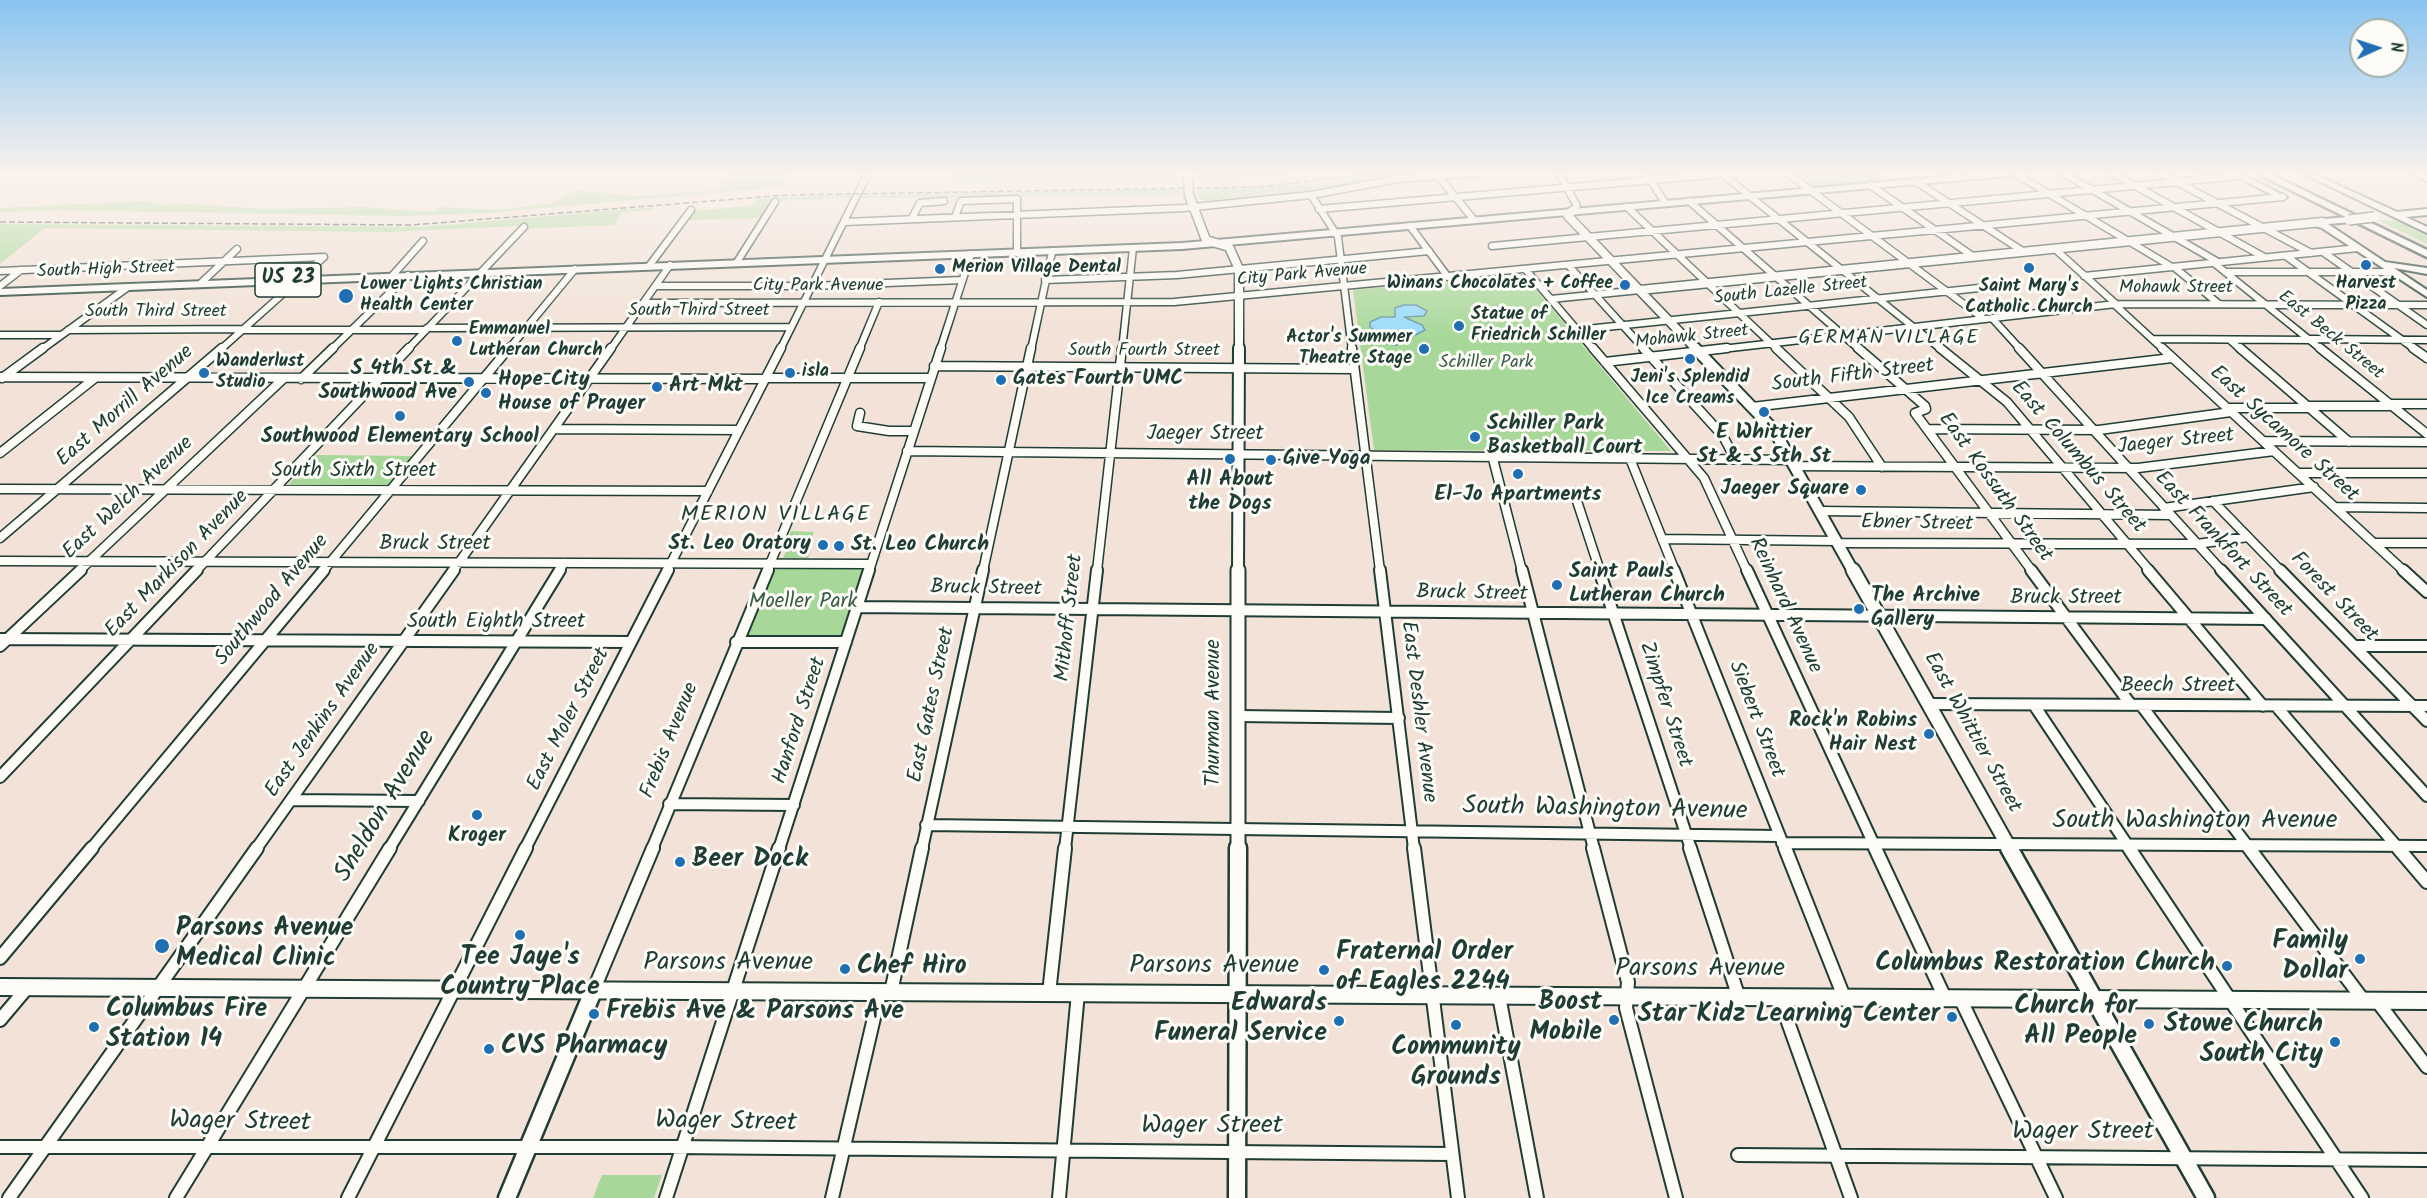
<!DOCTYPE html>
<html>
<head>
<meta charset="utf-8">
<style>
  body { margin:0 }
  #map { position:relative; width:2427px; height:1198px; overflow:hidden; background:#f2e2d7; font-family:Kalam,sans-serif }
  canvas { display:block }
  .north { position:absolute; left:2349px; top:18px; width:60px; height:60px; box-sizing:border-box; background:#fdfcf7; border:2px solid #a4b0a9; border-radius:50%; rotate:87deg; font-size:16px; font-weight:700; line-height:24px; text-align:center; color:#1f3d34 }
  .north::after { content:''; display:block; margin:auto; width:21px; height:27px; background:#1f6fb2; clip-path:polygon(50% 0,100% 100%,50% 72%,0 100%) }
</style>
</head>
<body>
<div id="map">
<canvas width="2427" height="1198"></canvas>
<div class="north">N</div>
</div>
<script>
const ctx = document.querySelector('canvas').getContext('2d');
ctx.lineJoin = 'round';
function paint(path, color) { ctx.fillStyle = color; ctx.fill(path, 'evenodd'); }
const shape = rows => new Path2D(rows.map(r => 'M' + r).join(''));
function trace(path, color, width, dash) { ctx.strokeStyle = color; ctx.lineWidth = width; ctx.lineCap = dash ? 'butt' : 'round'; ctx.setLineDash(dash || []); ctx.stroke(path); }
function drawText(font, color, halo, rows, align = 'center') {
  ctx.font = font + ' Kalam,sans-serif'; ctx.lineWidth = 6; ctx.setLineDash([]); ctx.textBaseline = 'middle'; ctx.strokeStyle = halo; ctx.fillStyle = color; for (const [text, x, y, turn = 0] of rows) {
    ctx.save(); ctx.translate(x, y); ctx.rotate((+turn || 0) * Math.PI / 180); ctx.textAlign = isNaN(turn) ? turn : align; if (halo) ctx.strokeText(text, 0, 0); ctx.fillText(text, 0, 0); ctx.restore();
  }
}
paint(shape([
  [732,173,789,173,782,187,487,213,399,216,58,210,0,212,0,208,145,201,162,205,190,204,266,209,362,207,434,212,442,207,497,210,553,203,576,190,636,196,716,190],
  [955,173,1178,173,1178,180,950,183],
  [1195,173,1325,173,1197,181],
  [1383,173,1404,173,1310,193,1209,203,1199,199,1198,193,1198,189,1313,184],
  [1791,173,1875,173,1887,180,1812,187],
  [1180,189,1181,195,859,198,863,195],
  [851,195,850,198,773,201,761,218,683,220,692,211,754,205,758,198],
  [653,207,653,210,622,212,614,225,519,229,520,226,389,232,45,228,0,264,0,224,422,227],
  [2378,220,2398,221,2427,233,2427,244],
  [1523,274,1671,451,1374,450,1353,290],
  [316,455,413,456,386,488,286,487],
  [791,531,814,532,808,546,811,551,808,558,783,558,786,551,783,551],
  [779,568,863,569,840,639,744,636,771,572],
  [602,1175,662,1175,654,1198,593,1198]
]), '#a7d899');
const water = shape([
  [1404,305,1416,305,1427,311,1424,316,1404,317,1422,325,1425,330,1396,345,1381,343,1379,333,1370,327,1370,322,1381,317,1395,317,1395,308,1404,305]
]);
paint(water, '#9adbfc');
trace(water, '#699cac', 1.5);
const streetFar3 = shape([
  [1559,173,1577,206,1572,211],
  [1646,173,1665,203],
  [1721,173,1942,350],
  [1787,173,1984,319],
  [1949,173,1956,177],
  [2014,173,2172,267],
  [2063,173,2218,262],
  [2112,173,2264,257],
  [2160,173,2311,253],
  [1438,176,1474,220],
  [1915,181,2024,252],
  [1870,185,1974,257],
  [1311,195,1338,237,1352,350],
  [1689,201,1860,350],
  [1627,207,1778,350],
  [1319,209,1734,173],
  [955,217,961,201,1017,199,1017,253],
  [912,218,920,203,944,201],
  [845,222,1184,208,1311,195,1398,179,1478,173],
  [1410,226,1448,277],
  [1492,246,2240,176],
  [2055,249,2116,304],
  [2323,252,2427,325],
  [2286,256,2416,350],
  [737,262,775,202],
  [2214,263,2322,350],
  [649,266,691,210],
  [1569,266,1645,350],
  [2174,267,2219,304],
  [1526,270,1594,350],
  [0,271,324,257],
  [2225,272,2394,272],
  [392,276,423,241],
  [2084,276,2358,248],
  [1045,280,1177,275,1429,251],
  [200,284,237,249],
  [0,286,21,270],
  [655,286,812,286,962,280],
  [1551,299,1640,290],
  [643,303,1174,302,2283,197],
  [2114,304,2164,350],
  [1992,318,2021,350],
  [427,328,791,327],
  [68,330,245,329],
  [244,330,426,330],
  [1577,330,2008,285],
  [0,335,61,335],
  [2152,339,2312,340],
  [2311,339,2427,340],
  [2230,340,2241,350],
  [41,350,128,287],
  [220,350,324,257],
  [331,350,408,275],
  [407,350,524,227],
  [508,350,575,269],
  [610,350,670,265],
  [780,350,867,175],
  [859,350,879,302],
  [940,350,971,254],
  [1031,350,1052,252],
  [1122,350,1133,248],
  [1713,350,2116,304,2427,305]
]);
const streetFar2 = shape([
  [1352,348,1380,571],
  [1593,348,1704,478,1747,571],
  [1643,348,1723,436,1735,459],
  [1776,348,1849,417,1882,467],
  [1858,348,1925,406,1926,409,1915,413,2032,571],
  [1940,348,2007,402,2150,571],
  [2019,348,2222,571],
  [2162,348,2404,571],
  [2240,348,2349,442],
  [2320,348,2427,434],
  [2413,348,2427,358],
  [1605,362,1727,348],
  [934,366,1354,369],
  [0,377,765,379],
  [2,378,43,348],
  [765,378,931,378],
  [301,379,333,348],
  [2390,404,2427,404],
  [2308,406,2393,406],
  [1752,407,2172,358],
  [2226,408,2310,408],
  [860,413,857,426,889,431,914,431],
  [554,429,739,430],
  [1927,429,2099,430,2231,412],
  [2263,441,2427,442],
  [907,451,1792,460],
  [0,453,95,378],
  [1492,455,1522,571],
  [1629,456,1675,571],
  [1795,466,2138,468,2274,451],
  [2298,473,2427,473],
  [0,489,708,491],
  [1574,492,1600,571],
  [2213,501,2281,571],
  [2336,507,2427,508],
  [2164,508,2314,487],
  [1820,511,2170,515],
  [0,538,222,348],
  [1662,539,1837,541],
  [1837,543,2197,544,2248,537],
  [2376,543,2427,543],
  [0,561,871,564],
  [79,571,283,379],
  [196,571,409,348],
  [323,571,509,348],
  [453,571,611,348],
  [559,571,564,563],
  [667,571,781,348],
  [767,571,860,348],
  [869,571,941,348],
  [983,571,1031,348],
  [1097,571,1122,348]
]);
const streetFar1 = shape([
  [1380,570,1414,849],
  [1522,570,1594,849],
  [1599,570,1691,849],
  [1674,570,1785,849],
  [1747,570,1876,849],
  [2031,570,2131,705],
  [2148,570,2263,706],
  [2221,570,2427,796],
  [2280,570,2427,721],
  [2403,570,2427,592],
  [857,607,2266,619],
  [0,639,631,642],
  [736,642,846,642],
  [0,646,81,570],
  [2354,646,2427,646],
  [1928,704,2427,706],
  [2034,705,2130,849],
  [2141,705,2250,849],
  [2276,706,2399,849],
  [1238,716,1399,718],
  [0,777,197,570],
  [292,800,419,801],
  [669,804,794,805],
  [926,825,1779,836],
  [1782,843,2427,846],
  [91,849,324,570],
  [256,849,454,570],
  [389,849,560,570],
  [525,849,668,570],
  [652,849,768,570],
  [779,849,869,570],
  [922,849,983,570],
  [1065,849,1097,570]
]);
const street = shape([
  [1414,848,1458,1198],
  [1593,848,1628,982,1626,1008,1676,1198],
  [1690,848,1739,998],
  [1785,848,1844,997],
  [1875,848,1945,998],
  [2129,848,2362,1198],
  [2249,848,2364,1001],
  [2398,848,2427,882],
  [0,958,92,848],
  [594,989,653,848],
  [891,992,922,848],
  [1049,993,1065,848],
  [1499,996,1537,1198],
  [1779,997,1851,1198],
  [1960,998,2056,1198],
  [2377,1001,2427,1067],
  [0,1020,27,988],
  [0,1147,674,1147,1452,1154],
  [1738,1155,2427,1160],
  [9,1198,257,848],
  [176,1198,390,848],
  [348,1198,526,848],
  [666,1198,779,848],
  [832,1198,880,992],
  [1059,1198,1078,993]
]);
const secondaryFar3 = shape([
  [1189,195,1206,240,1229,247,1239,269,1239,350],
  [1572,211,1568,216,1697,350],
  [1640,290,2322,222]
]);
const secondaryFar2 = shape([
  [1695,348,1774,430,1853,571],
  [1238,571,1239,348]
]);
const secondaryFar1 = shape([
  [1853,570,2010,849],
  [1238,849,1238,570]
]);
const secondary = shape([
  [2009,848,2206,1198],
  [507,1198,594,989],
  [1237,1198,1238,848]
]);
const primary = shape([
  [1986,173,2013,173,2009,176,1182,249,0,295,0,289,1182,243,1986,173],
  [2229,173,2239,173,2287,197,2280,199,2229,173],
  [2302,173,2312,173,2397,212,2427,209,2427,215,2406,217,2427,227,2427,233,2302,173],
  [2410,173,2420,173,2427,175,2427,181,2410,173],
  [2349,217,2353,220,2352,222,2328,224,2385,262,2427,268,2427,274,2394,268,2427,290,2427,297,2322,228,2306,223,2310,220,2319,222,2323,219,2349,217],
  [0,979,2427,993,2427,1009,0,995,0,979]
]);
const highway = shape([
  [2256,173,2268,173,2427,250,2427,257,2256,173]
]);
trace(streetFar3, '#1f3d34', 9);
trace(streetFar2, '#1f3d34', 11);
trace(streetFar1, '#1f3d34', 14);
trace(street, '#1f3d34', 16);
trace(secondaryFar3, '#1f3d34', 11);
trace(secondaryFar2, '#1f3d34', 14);
trace(secondaryFar1, '#1f3d34', 17);
trace(secondary, '#1f3d34', 21);
trace(primary, '#1f3d34', 4);
trace(highway, '#1f3d34', 5);
trace(streetFar3, '#fdfcf7', 6);
trace(streetFar2, '#fdfcf7', 8);
trace(streetFar1, '#fdfcf7', 10);
trace(street, '#fdfcf7', 12);
trace(secondaryFar3, '#fdfcf7', 8);
trace(secondaryFar2, '#fdfcf7', 10);
trace(secondaryFar1, '#fdfcf7', 13);
trace(secondary, '#fdfcf7', 16);
paint(primary, '#fdfcf7');
paint(highway, '#fdfcf7');
trace(shape([
  [0,222,412,225,786,195,1259,187,1377,173]
]), '#1f3d34', 1.5, [6, 3]);
const secondaryBridge = shape([
  [1188,176,1189,195]
]);
const primaryBridge = shape([
  [2349,220,2374,217]
]);
trace(secondaryBridge, '#1f3d34', 11, []);
trace(primaryBridge, '#1f3d34', 12, []);
trace(secondaryBridge, '#fdfcf7', 8);
trace(primaryBridge, '#fdfcf7', 9);
const sky = ctx.createLinearGradient(0, 0, 0, 340);
sky.addColorStop(0, '#89c4f0');
sky.addColorStop(0.51, '#f9f2ed');
sky.addColorStop(1, '#f9f2ed00');
ctx.fillStyle = sky;
ctx.fillRect(0, 0, 2427, 340);
for (const [x, y, r, color] of [
  [2366,265,6,"#1f6fb2"],
  [2029,268,6,"#1f6fb2"],
  [940,269,6,"#1f6fb2"],
  [1625,285,6,"#1f6fb2"],
  [346,296,8,"#1f6fb2"],
  [1459,326,6,"#1f6fb2"],
  [457,341,6,"#1f6fb2"],
  [1424,349,6,"#1f6fb2"],
  [1690,359,6,"#1f6fb2"],
  [204,373,6,"#1f6fb2"],
  [790,373,6,"#1f6fb2"],
  [1001,380,6,"#1f6fb2"],
  [469,382,6,"#1f6fb2"],
  [657,387,6,"#1f6fb2"],
  [486,393,6,"#1f6fb2"],
  [1764,412,6,"#1f6fb2"],
  [400,416,6,"#1f6fb2"],
  [1475,437,6,"#1f6fb2"],
  [1230,459,6,"#1f6fb2"],
  [1271,460,6,"#1f6fb2"],
  [1518,474,6,"#1f6fb2"],
  [1861,490,6,"#1f6fb2"],
  [823,545,6,"#1f6fb2"],
  [839,546,6,"#1f6fb2"],
  [1557,585,6,"#1f6fb2"],
  [1859,609,6,"#1f6fb2"],
  [1929,734,6,"#1f6fb2"],
  [477,815,6,"#1f6fb2"],
  [680,862,6,"#1f6fb2"],
  [520,935,6,"#1f6fb2"],
  [162,946,8,"#1f6fb2"],
  [2360,959,6,"#1f6fb2"],
  [2227,966,6,"#1f6fb2"],
  [845,969,6,"#1f6fb2"],
  [1324,970,6,"#1f6fb2"],
  [594,1014,6,"#1f6fb2"],
  [1952,1017,6,"#1f6fb2"],
  [1614,1020,6,"#1f6fb2"],
  [1339,1021,6,"#1f6fb2"],
  [2149,1024,6,"#1f6fb2"],
  [1456,1025,6,"#1f6fb2"],
  [94,1027,6,"#1f6fb2"],
  [2335,1042,6,"#1f6fb2"],
  [489,1049,6,"#1f6fb2"]
]) { const dot = new Path2D(); dot.arc(x, y, r, 0, 2 * Math.PI); ctx.fillStyle = color; ctx.fill(dot); trace(dot, '#fdfcf7', 2); }
drawText('bold 18px', '#1f3d34', '#fdfcf7', [
  ["Merion Village Dental",952,269],
  ["Winans Chocolates + Coffee",1613,285,"right"],
  ["Harvest",2366,285,"center"],
  ["Pizza",2366,306,"center"],
  ["Lower Lights Christian",360,286],
  ["Health Center",360,307],
  ["Saint Mary's",2029,288,"center"],
  ["Catholic Church",2029,309,"center"],
  ["Statue of",1471,316],
  ["Friedrich Schiller",1471,337],
  ["Emmanuel",469,331],
  ["Lutheran Church",469,352],
  ["Actor's Summer",1412,339,"right"],
  ["Theatre Stage",1412,360,"right"],
  ["Wanderlust",216,363],
  ["Studio",216,384],
  ["isla",802,373],
  ["Jeni's Splendid",1690,379,"center"],
  ["Ice Creams",1690,400,"center"]
], 'left');
drawText('18px', '#1f3d34', '#fdfcf7', [
  ["South High Street",106,271,-2],
  ["City Park Avenue",1302,276,-5],
  ["City Park Avenue",818,287],
  ["Mohawk Street",2176,289],
  ["South Lazelle Street",1791,292,-6],
  ["South Third Street",699,312],
  ["South Third Street",156,313],
  ["East Beck Street",2330,336,39],
  ["Mohawk Street",1692,338,-6],
  ["South Fourth Street",1144,352]
]);
drawText('18px', '#3a5c48', '#fdfcf7', [
  ["Schiller Park",1486,364]
]);
for (const [x, y, w] of [
  [288,280,66]
]) { const box = new Path2D(); box.roundRect(x - w / 2, y - 17, w, 34, 4.5); ctx.fillStyle = '#fdfcf7'; ctx.fill(box); trace(box, '#1f3d34', 1.5); }
drawText('bold 20px', '#1f3d34', null, [
  ["US 23",288,280]
]);
ctx.letterSpacing = '1.5px';
drawText('20px', '#1f3d34', '#fdfcf7', [
  ["GERMAN VILLAGE",1889,340]
]);
ctx.letterSpacing = '0px';
drawText('bold 21px', '#1f3d34', '#fdfcf7', [
  ["S 4th St &",457,370,"right"],
  ["Southwood Ave",457,394,"right"],
  ["Gates Fourth UMC",1013,380],
  ["Hope City",498,381],
  ["House of Prayer",498,405],
  ["Art Mkt",669,387],
  ["Schiller Park",1487,425],
  ["Basketball Court",1487,449],
  ["E Whittier",1764,434,"center"],
  ["St & S 5th St",1764,458,"center"],
  ["Southwood Elementary School",400,438,"center"],
  ["Give Yoga",1283,460],
  ["All About",1230,481,"center"],
  ["the Dogs",1230,505,"center"],
  ["Jaeger Square",1849,490,"right"],
  ["El-Jo Apartments",1518,496,"center"],
  ["St. Leo Oratory",811,545,"right"],
  ["St. Leo Church",851,546],
  ["Saint Pauls",1569,573],
  ["Lutheran Church",1569,597],
  ["The Archive",1871,597],
  ["Gallery",1871,621],
  ["Rock'n Robins",1917,722,"right"],
  ["Hair Nest",1917,746,"right"],
  ["Kroger",477,837,"center"]
], 'left');
drawText('21px', '#1f3d34', '#fdfcf7', [
  ["South Fifth Street",1853,377,-7],
  ["East Morrill Avenue",126,407,-41],
  ["Jaeger Street",1205,435],
  ["East Sycamore Street",2283,435,42],
  ["Jaeger Street",2176,443,-6],
  ["East Columbus Street",2077,458,49],
  ["South Sixth Street",354,472],
  ["East Kossuth Street",1994,488,54],
  ["East Welch Avenue",129,499,-43],
  ["Ebner Street",1917,525,1],
  ["Bruck Street",435,545],
  ["East Frankfort Street",2222,545,47],
  ["East Markison Avenue",178,565,-46],
  ["Bruck Street",986,590,1],
  ["Bruck Street",1472,595,1],
  ["Forest Street",2333,598,46],
  ["Bruck Street",2066,599],
  ["Southwood Avenue",273,601,-50],
  ["Reinhard Avenue",1784,606,65],
  ["Mithoff Street",1071,618,-84],
  ["South Eighth Street",496,623],
  ["Beech Street",2178,687],
  ["East Gates Street",933,705,-78],
  ["Zimpfer Street",1664,705,72],
  ["East Deshler Avenue",1417,712,83],
  ["Thurman Avenue",1215,713,-90],
  ["East Moler Street",570,720,-63],
  ["Siebert Street",1755,720,69],
  ["East Jenkins Avenue",324,721,-55],
  ["Hanford Street",801,721,-72],
  ["East Whittier Street",1971,733,61],
  ["Frebis Avenue",671,741,-68]
]);
drawText('21px', '#3a5c48', '#fdfcf7', [
  ["Moeller Park",803,603]
]);
ctx.letterSpacing = '1.5px';
drawText('22px', '#1f3d34', '#fdfcf7', [
  ["MERION VILLAGE",776,516]
]);
ctx.letterSpacing = '0px';
drawText('26px', '#1f3d34', '#fdfcf7', [
  ["Sheldon Avenue",387,807,-59],
  ["South Washington Avenue",1605,811,1],
  ["South Washington Avenue",2195,823],
  ["Parsons Avenue",728,965],
  ["Parsons Avenue",1214,968],
  ["Parsons Avenue",1700,971],
  ["Wager Street",240,1124,1],
  ["Wager Street",726,1124,1],
  ["Wager Street",1212,1128],
  ["Wager Street",2083,1134]
]);
drawText('bold 26px', '#1f3d34', '#fdfcf7', [
  ["Beer Dock",692,862],
  ["Parsons Avenue",176,931],
  ["Medical Clinic",176,961],
  ["Family",2348,944,"right"],
  ["Dollar",2348,974,"right"],
  ["Fraternal Order",1336,955],
  ["of Eagles 2244",1336,985],
  ["Tee Jaye's",520,960,"center"],
  ["Country Place",520,990,"center"],
  ["Columbus Restoration Church",2215,966,"right"],
  ["Chef Hiro",857,969],
  ["Boost",1602,1005,"right"],
  ["Mobile",1602,1035,"right"],
  ["Edwards",1327,1006,"right"],
  ["Funeral Service",1327,1036,"right"],
  ["Church for",2137,1009,"right"],
  ["All People",2137,1039,"right"],
  ["Columbus Fire",106,1012],
  ["Station 14",106,1042],
  ["Frebis Ave & Parsons Ave",606,1014],
  ["Star Kidz Learning Center",1940,1017,"right"],
  ["Stowe Church",2323,1027,"right"],
  ["South City",2323,1057,"right"],
  ["CVS Pharmacy",501,1049],
  ["Community",1456,1050,"center"],
  ["Grounds",1456,1080,"center"]
], 'left');
</script>
</body>
</html>
